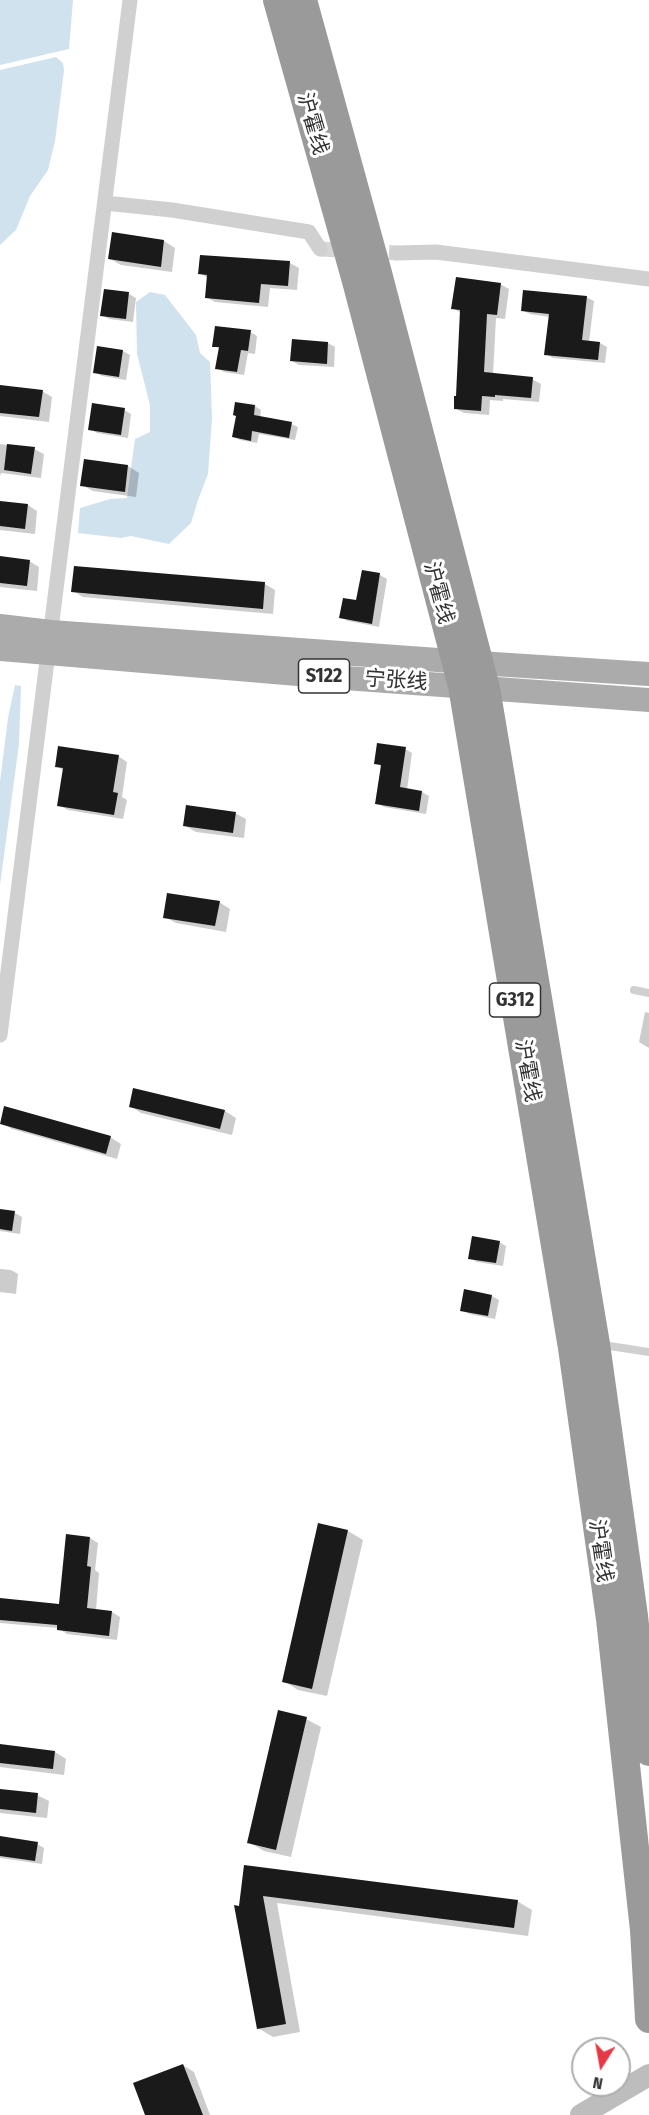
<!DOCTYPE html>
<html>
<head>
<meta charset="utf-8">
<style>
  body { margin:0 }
  #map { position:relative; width:649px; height:2115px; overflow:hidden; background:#fff; font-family:"Fira Sans Condensed",sans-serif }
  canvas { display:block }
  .north { position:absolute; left:571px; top:2037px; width:60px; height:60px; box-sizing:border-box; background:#fff; border:2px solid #adadad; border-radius:50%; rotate:191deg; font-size:16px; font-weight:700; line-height:24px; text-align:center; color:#333 }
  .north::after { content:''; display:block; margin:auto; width:21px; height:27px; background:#e63946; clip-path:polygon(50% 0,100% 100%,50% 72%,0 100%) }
</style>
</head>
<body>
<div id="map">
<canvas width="649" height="2115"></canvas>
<div class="north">N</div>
</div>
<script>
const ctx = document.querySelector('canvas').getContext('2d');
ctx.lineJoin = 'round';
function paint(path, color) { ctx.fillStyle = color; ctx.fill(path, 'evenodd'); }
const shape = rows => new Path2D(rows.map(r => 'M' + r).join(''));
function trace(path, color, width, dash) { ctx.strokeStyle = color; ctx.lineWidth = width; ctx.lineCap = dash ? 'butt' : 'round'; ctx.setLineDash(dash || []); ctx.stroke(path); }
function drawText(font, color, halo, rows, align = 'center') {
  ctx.font = font + ' "Fira Sans Condensed","Noto Sans SC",sans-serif'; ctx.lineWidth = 6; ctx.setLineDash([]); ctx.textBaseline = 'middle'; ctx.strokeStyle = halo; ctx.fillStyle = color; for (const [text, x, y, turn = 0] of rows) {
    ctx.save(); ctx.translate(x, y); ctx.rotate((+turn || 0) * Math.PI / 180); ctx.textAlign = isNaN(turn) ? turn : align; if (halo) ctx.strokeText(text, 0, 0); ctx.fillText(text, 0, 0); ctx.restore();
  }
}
paint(shape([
  [0,0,73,0,69,49,0,65],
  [56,57,63,63,64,70,55,141,48,170,30,196,16,230,0,245,0,70],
  [150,292,165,295,196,335,200,353,210,362,212,419,208,474,198,500,191,523,169,544,131,536,121,538,78,533,80,508,110,499,127,498,135,439,150,432,150,405,137,354,136,302],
  [15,685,21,686,19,744,0,885,0,782,8,718]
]), '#cfe2ee');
paint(shape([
  [164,241,175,248,172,272,121,265,110,259],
  [290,263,299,268,297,290,270,288,268,307,215,302,206,297,208,278,200,273],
  [500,284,509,289,505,319,496,318,493,375,532,379,541,384,539,402,503,399,503,401,490,400,489,415,464,413,455,408,458,397,461,313,453,308],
  [105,290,129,294,136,298,133,322,109,319,102,315],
  [586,297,594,301,589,342,600,343,607,347,605,363,553,358,546,354,550,317,530,314,522,310],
  [250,332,257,336,255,354,248,353,244,375,224,372,217,368,220,349,214,346],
  [328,343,335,347,334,367,299,365,292,361],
  [98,347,123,351,130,355,126,380,102,376,95,372],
  [0,386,42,391,52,397,49,422,0,416],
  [255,406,261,410,260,418,291,424,298,427,295,440,259,434,257,443,240,440,234,437,237,416],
  [124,410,131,414,128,438,97,433,90,429],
  [0,444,34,449,44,454,41,478,1,473,0,476],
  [85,461,128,466,139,473,136,497,93,491,82,485],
  [0,502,28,505,37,511,35,534,0,530],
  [0,558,29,561,39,567,37,591,0,587],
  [75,568,265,584,275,590,273,614,83,597,73,591],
  [380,575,387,579,379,627,348,621,341,617],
  [405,749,412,753,407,790,422,792,429,796,426,814,384,807,377,803,382,767,376,763],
  [118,756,127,762,122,797,127,800,123,819,68,810,59,805,64,771,57,766],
  [235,813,246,819,244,838,196,832,185,826],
  [219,902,230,909,226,932,176,923,165,917],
  [645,1012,649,1013,649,1048,639,1042],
  [130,1106,225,1111,236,1118,232,1135,141,1113],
  [1,1123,110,1137,121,1144,117,1159,12,1129],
  [0,1210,15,1213,22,1217,20,1234,0,1231],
  [499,1242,506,1246,503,1266,477,1262,470,1258],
  [0,1269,11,1270,18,1274,16,1294,0,1292],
  [492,1296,499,1300,495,1319,469,1314,462,1310],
  [319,1525,348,1531,363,1540,327,1696,298,1690,284,1681],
  [90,1538,98,1543,95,1570,99,1573,96,1610,112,1612,120,1617,117,1640,67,1634,58,1628,0,1623,0,1599,61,1605],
  [306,1719,321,1727,291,1857,264,1851,249,1842],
  [0,1746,55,1752,66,1759,64,1775,0,1767],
  [0,1791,37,1795,49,1801,47,1818,0,1813],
  [0,1838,37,1844,44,1848,42,1864,0,1858],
  [245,1867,517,1901,532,1910,528,1936,277,1903,300,2032,273,2037,258,2028,240,1907],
  [183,2065,194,2072,210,2115,147,2115]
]), '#0003');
paint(shape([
  [112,232,164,240,161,267,108,259],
  [200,255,290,261,288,286,261,284,259,303,205,298,207,275,198,274],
  [456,277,501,283,497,315,487,314,484,372,533,377,531,398,495,395,495,397,482,396,481,411,454,409,454,396,456,396,460,310,451,309],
  [104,289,129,292,126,319,100,316],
  [523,290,587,296,582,340,600,342,598,360,544,355,549,314,521,311],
  [215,326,251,330,248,351,241,350,237,372,215,369,219,347,212,347],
  [292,339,328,342,327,364,290,361],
  [97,346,123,350,119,377,93,373],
  [0,385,43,390,39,417,0,413],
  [235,402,255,405,254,415,292,422,289,438,252,431,251,441,232,437,236,416,233,415],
  [92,403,125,408,121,435,88,430],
  [7,444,35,447,31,474,4,470],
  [84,459,128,465,125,492,80,486],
  [0,501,28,504,25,529,0,526],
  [0,556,30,560,27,586,0,583],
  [74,566,265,582,263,609,71,592],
  [362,570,380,573,372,624,339,618,343,598,356,600],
  [377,743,406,747,400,787,422,791,419,811,375,804,381,765,374,764],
  [58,746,119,755,113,792,118,793,114,815,57,806,63,768,55,767],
  [186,805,236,812,233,833,183,826],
  [167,893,220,901,215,926,163,918],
  [133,1088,225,1110,220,1129,129,1107],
  [4,1106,111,1136,106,1154,0,1124],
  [0,1209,15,1211,12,1231,0,1229],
  [472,1236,500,1241,496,1263,468,1259],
  [464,1289,492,1295,488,1316,460,1311],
  [318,1523,348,1530,312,1689,282,1682],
  [66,1534,90,1537,87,1566,91,1567,87,1608,112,1611,109,1636,57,1630,57,1625,0,1620,0,1598,59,1604],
  [278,1710,307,1717,276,1850,247,1843],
  [0,1744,55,1751,53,1769,0,1763],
  [0,1789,38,1793,36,1813,0,1809],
  [0,1836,38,1842,35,1861,0,1856],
  [244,1865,518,1900,514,1928,263,1896,286,2024,257,2029,234,1905,239,1906],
  [183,2064,203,2115,145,2115,133,2083]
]), '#1a1a1a');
trace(shape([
  [320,249,397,253]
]), '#d6d6d6', 15, [15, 8]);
trace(shape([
  [634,990,649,993],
  [603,1345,649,1352]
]), '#d0d0d0', 8);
trace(shape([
  [105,203,172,210,309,232,320,249],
  [397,253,436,252,649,279],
  [0,1035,130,0]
]), '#d0d0d0', 15);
trace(shape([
  [581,2115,649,2075]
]), '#bdbdbd', 22);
trace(shape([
  [0,626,51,632,479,663,649,674],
  [0,649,345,678,649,700]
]), '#ababab', 24);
trace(shape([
  [277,0,356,281,462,686,572,1348,610,1619,644,1930,649,2019],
  [303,0,378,273,486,688,596,1344,634,1616,649,1752]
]), '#9a9a9a', 28);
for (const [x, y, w] of [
  [324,676,51],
  [515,1000,51]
]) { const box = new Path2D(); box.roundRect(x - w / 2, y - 17, w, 34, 4.5); ctx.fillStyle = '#fff'; ctx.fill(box); trace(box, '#333', 1.5); }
drawText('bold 20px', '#333', null, [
  ["S122",324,676],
  ["G312",515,1000]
]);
drawText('21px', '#333', '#fff', [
  ["沪霍线",312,124,74],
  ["沪霍线",438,593,75],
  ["宁张线",396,681,4],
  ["沪霍线",527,1071,80],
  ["沪霍线",600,1551,82]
]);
</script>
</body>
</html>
